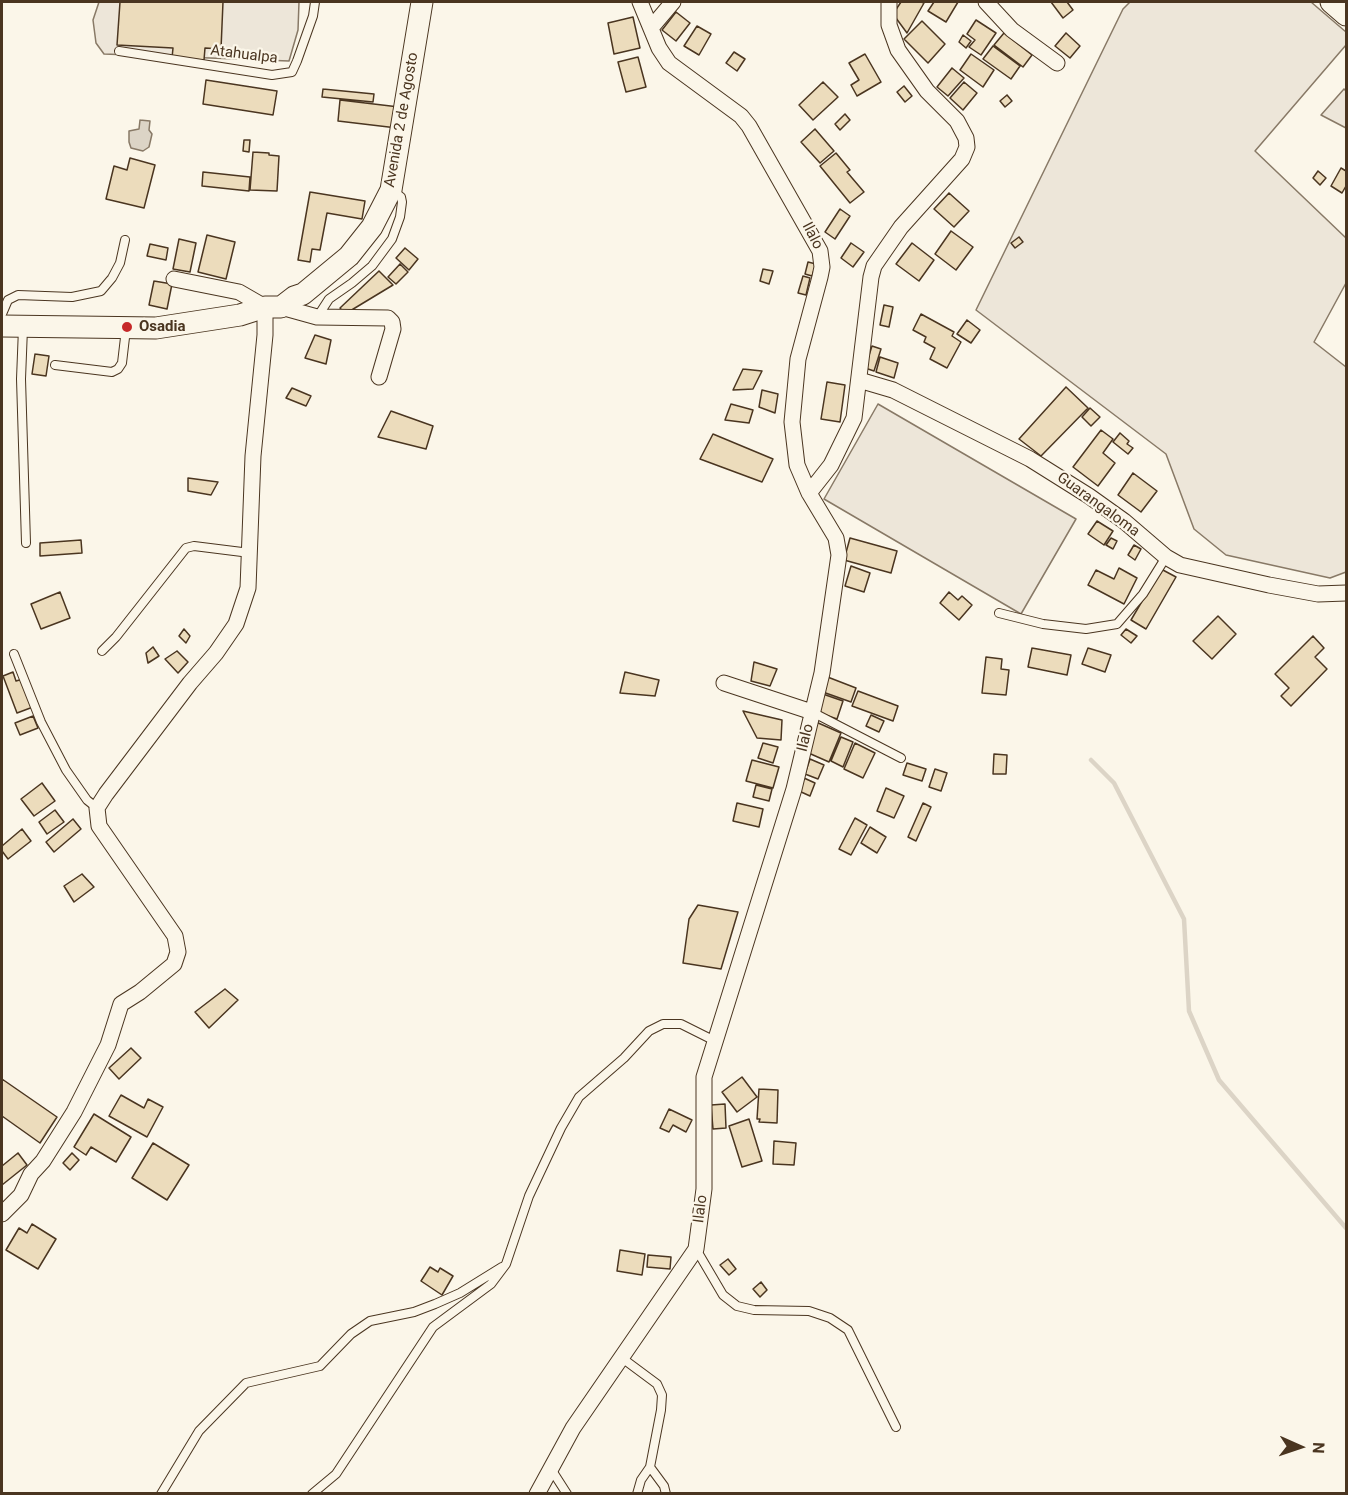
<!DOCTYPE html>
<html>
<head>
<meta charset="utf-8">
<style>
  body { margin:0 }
  #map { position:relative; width:1348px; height:1495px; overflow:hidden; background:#fbf6e9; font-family:Roboto,sans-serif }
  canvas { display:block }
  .frame { position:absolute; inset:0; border:3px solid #4a3520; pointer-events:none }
  .north { position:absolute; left:1270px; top:1417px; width:60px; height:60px; -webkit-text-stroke:4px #fbf6e9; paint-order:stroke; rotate:93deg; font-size:16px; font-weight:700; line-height:24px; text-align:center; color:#4a3520 }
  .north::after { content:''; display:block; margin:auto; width:21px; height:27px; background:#4a3520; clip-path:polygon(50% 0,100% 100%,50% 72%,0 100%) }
</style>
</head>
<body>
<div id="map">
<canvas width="1348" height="1495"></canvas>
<div class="frame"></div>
<div class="north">N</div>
</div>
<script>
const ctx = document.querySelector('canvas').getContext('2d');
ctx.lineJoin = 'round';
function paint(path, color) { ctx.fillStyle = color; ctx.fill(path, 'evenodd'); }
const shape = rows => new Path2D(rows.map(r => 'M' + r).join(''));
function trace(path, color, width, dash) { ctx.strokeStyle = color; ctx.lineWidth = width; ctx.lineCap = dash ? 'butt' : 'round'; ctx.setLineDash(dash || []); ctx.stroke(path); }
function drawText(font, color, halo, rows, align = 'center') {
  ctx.font = font + ' Roboto,sans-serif'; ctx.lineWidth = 4.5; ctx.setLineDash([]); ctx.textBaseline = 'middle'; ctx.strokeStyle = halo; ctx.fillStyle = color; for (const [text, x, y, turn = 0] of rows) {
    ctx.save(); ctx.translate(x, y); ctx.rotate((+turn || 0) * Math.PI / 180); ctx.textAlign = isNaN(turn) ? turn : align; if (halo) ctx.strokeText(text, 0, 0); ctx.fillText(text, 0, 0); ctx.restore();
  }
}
const green = shape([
  [99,2,299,2,298,30,289,61,104,54,96,43,93,20,99,2],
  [1130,2,1311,2,1346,32,1346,45,1255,151,1346,238,1346,283,1314,342,1346,367,1346,572,1330,578,1226,555,1194,529,1166,454,976,310,1123,9,1130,2],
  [1344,89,1346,91,1346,128,1321,115,1344,89],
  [878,404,1076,519,1021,614,824,499,878,404]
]);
paint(green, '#ede6d9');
trace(green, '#887966', 1.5);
const water = shape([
  [140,120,150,121,149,130,152,134,149,147,143,151,131,148,129,142,129,131,139,129,140,120]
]);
paint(water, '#dcd4c6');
trace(water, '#887966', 1.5);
trace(shape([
  [1091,760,1114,783,1184,919,1189,1011,1219,1080,1346,1228]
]), '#dcd4c6', 4.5);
const building = shape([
  [120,2,223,2,221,49,205,48,204,60,172,58,173,48,117,45,120,2],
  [901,2,921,2,924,3,907,33,893,14,901,2],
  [934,2,958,2,946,22,928,11,934,2],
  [1051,2,1067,2,1073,10,1063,18,1051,2],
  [676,12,690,23,676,41,662,30,676,12],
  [633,17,640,48,614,54,608,23,633,17],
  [976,20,996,33,981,55,969,47,975,40,967,34,976,20],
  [922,21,945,44,928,63,904,39,922,21],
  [697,26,711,34,699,55,684,46,697,26],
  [1004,33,1032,55,1023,67,994,45,1004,33],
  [1066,33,1080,46,1070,58,1055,46,1066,33],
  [963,35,971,41,966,48,959,42,963,35],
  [993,46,1020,66,1011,79,983,59,993,46],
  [734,52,745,59,737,71,726,63,734,52],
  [865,54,881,82,857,96,851,85,859,80,849,63,865,54],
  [971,54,994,70,983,87,960,70,971,54],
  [638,57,646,87,626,92,618,62,638,57],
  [952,68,964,78,948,96,937,87,952,68],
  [206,80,277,91,273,115,203,104,206,80],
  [823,82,838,97,813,120,799,105,823,82],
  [964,82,977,93,963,110,950,98,964,82],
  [904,86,912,96,905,102,897,92,904,86],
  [323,89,374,94,373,102,322,97,323,89],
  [1007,95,1012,101,1005,107,1000,101,1007,95],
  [340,100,399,107,397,128,338,121,340,100],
  [845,114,850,120,840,130,835,124,845,114],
  [815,129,834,151,820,163,801,142,815,129],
  [244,140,250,140,249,152,243,151,244,140],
  [253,152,269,153,269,155,279,156,277,191,250,190,253,152],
  [836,153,850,170,847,172,864,192,850,203,820,166,836,153],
  [130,158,155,165,144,208,106,199,114,166,127,170,130,158],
  [1341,168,1346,171,1346,186,1342,193,1331,186,1341,168],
  [1318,171,1326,178,1320,185,1313,178,1318,171],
  [203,172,250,177,249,191,202,186,203,172],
  [310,192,365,201,362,219,327,213,320,250,312,249,310,262,298,260,310,192],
  [949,193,969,211,954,227,934,209,949,193],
  [840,209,850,216,835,239,825,232,840,209],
  [951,231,973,247,956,270,935,254,951,231],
  [207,235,235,242,226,279,198,272,207,235],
  [1019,237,1023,242,1015,248,1011,243,1019,237],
  [179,239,196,243,190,272,173,269,179,239],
  [851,243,864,252,853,267,841,258,851,243],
  [912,243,934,260,919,281,896,264,912,243],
  [150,244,168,248,166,260,147,256,150,244],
  [405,248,418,259,409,270,396,258,405,248],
  [808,262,816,264,812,276,805,274,808,262],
  [400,264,408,272,396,284,388,277,400,264],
  [763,269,773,271,769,284,760,281,763,269],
  [379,271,393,285,345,314,340,308,379,271],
  [803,276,810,278,806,295,798,293,803,276],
  [154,281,172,284,167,309,149,305,154,281],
  [884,305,893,307,889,327,880,325,884,305],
  [921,314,954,332,952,336,961,342,947,368,930,359,935,348,924,342,926,337,913,330,921,314],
  [967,320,980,330,971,343,957,334,967,320],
  [315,335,331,340,326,364,305,358,315,335],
  [872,346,881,349,874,371,865,368,872,346],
  [35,354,49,356,46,376,32,374,35,354],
  [880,357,898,363,894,378,876,372,880,357],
  [743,369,762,371,753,389,733,390,743,369],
  [827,382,845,385,840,422,821,419,827,382],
  [1066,387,1088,408,1041,456,1019,439,1066,387],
  [292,388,311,396,306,406,286,398,292,388],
  [762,390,778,394,775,413,759,407,762,390],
  [731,404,753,410,749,423,725,420,731,404],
  [1090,408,1100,417,1091,426,1082,417,1090,408],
  [391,411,433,426,426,449,378,437,391,411],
  [1101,430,1113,439,1103,453,1115,463,1098,486,1073,467,1101,430],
  [1120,433,1129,441,1127,444,1133,448,1128,454,1113,442,1120,433],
  [713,434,773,459,762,482,700,459,713,434],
  [1133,473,1157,491,1141,512,1118,495,1133,473],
  [188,478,218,482,211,495,188,491,188,478],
  [1097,521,1113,531,1104,545,1088,534,1097,521],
  [850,538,897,551,891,573,844,560,850,538],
  [1111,538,1117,541,1113,549,1106,545,1111,538],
  [81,540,82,553,40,556,40,543,81,540],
  [1134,545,1141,549,1135,560,1128,555,1134,545],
  [851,566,870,573,864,592,845,586,851,566],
  [1119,568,1137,578,1124,604,1088,585,1096,570,1114,579,1119,568],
  [1161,569,1176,577,1146,629,1131,620,1161,569],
  [60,592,70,618,41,629,31,604,60,592],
  [949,592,958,600,962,596,972,605,959,620,940,603,949,592],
  [1218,616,1236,634,1212,659,1193,641,1218,616],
  [184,629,190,636,186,643,179,636,184,629],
  [1126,629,1137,636,1131,643,1121,635,1126,629],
  [1313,636,1324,648,1315,657,1327,669,1291,706,1281,696,1289,688,1275,674,1313,636],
  [153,647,159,656,148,663,146,653,153,647],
  [1032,648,1071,655,1067,675,1028,667,1032,648],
  [1088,648,1111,655,1105,672,1082,664,1088,648],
  [177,651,188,662,178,673,165,659,177,651],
  [986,657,1002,659,1001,669,1009,670,1006,695,982,693,986,657],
  [754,662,777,669,770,686,751,681,754,662],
  [13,672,16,681,23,679,33,707,17,713,3,676,13,672],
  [625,672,659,680,655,696,620,693,625,672],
  [825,676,856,688,851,702,820,691,825,676],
  [858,691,898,706,893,721,852,706,858,691],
  [820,693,843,701,837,719,814,711,820,693],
  [743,711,782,720,781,740,757,738,743,711],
  [871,715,884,721,879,732,866,726,871,715],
  [33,716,38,728,20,735,15,723,33,716],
  [816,722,841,733,829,762,804,751,816,722],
  [841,737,853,742,843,767,831,761,841,737],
  [763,743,778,747,773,763,758,758,763,743],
  [855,743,875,753,863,778,844,769,855,743],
  [994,754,1007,755,1006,774,993,774,994,754],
  [810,759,824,765,818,779,805,774,810,759],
  [752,760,779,767,773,788,746,781,752,760],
  [907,763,926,769,922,781,903,775,907,763],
  [935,769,947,773,941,791,929,787,935,769],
  [804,778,815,783,810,796,799,791,804,778],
  [42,783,55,801,34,816,21,799,42,783],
  [756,785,772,789,769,801,753,797,756,785],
  [886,788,904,796,894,818,877,811,886,788],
  [737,803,763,809,759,827,733,821,737,803],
  [923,803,931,807,916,841,908,837,923,803],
  [55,810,64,822,47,834,39,822,55,810],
  [855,818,867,825,851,855,839,849,855,818],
  [73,819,81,829,54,852,46,842,73,819],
  [870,827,886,837,877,853,861,843,870,827],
  [22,829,31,841,8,859,2,851,2,846,22,829],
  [82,874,94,887,74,902,64,886,82,874],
  [698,905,738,912,721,969,683,963,689,919,698,905],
  [225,989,238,1000,209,1028,195,1012,225,989],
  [131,1048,141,1058,119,1079,109,1068,131,1048],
  [742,1077,757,1097,737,1112,722,1092,742,1077],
  [2,1079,57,1117,40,1143,2,1116,2,1079],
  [759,1089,778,1090,777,1123,759,1122,760,1119,757,1119,759,1089],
  [121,1095,144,1108,148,1099,163,1107,147,1137,109,1116,121,1095],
  [725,1104,726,1128,713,1129,711,1105,725,1104],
  [669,1109,692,1120,686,1132,673,1125,669,1132,660,1128,669,1109],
  [94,1114,131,1137,116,1162,91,1147,86,1155,74,1147,94,1114],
  [749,1119,762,1161,742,1167,729,1126,749,1119],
  [774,1141,796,1143,794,1165,773,1164,774,1141],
  [153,1143,189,1165,167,1200,132,1178,153,1143],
  [18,1153,27,1165,2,1185,2,1166,18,1153],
  [72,1153,79,1160,70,1170,63,1163,72,1153],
  [32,1224,56,1239,38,1269,6,1250,19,1228,27,1233,32,1224],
  [620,1250,645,1254,642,1275,617,1271,620,1250],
  [648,1255,671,1257,670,1269,647,1267,648,1255],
  [728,1259,736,1269,729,1275,720,1265,728,1259],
  [430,1267,438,1272,440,1268,453,1276,442,1295,421,1281,430,1267],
  [761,1282,767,1290,760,1297,753,1289,761,1282]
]);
paint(building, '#ecdcbc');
trace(building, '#4a3520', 1.5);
const lane = shape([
  [119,51,272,75,292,72,297,61,313,16,315,2],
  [2,314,8,300,18,295,72,297,101,291,112,278,120,263,125,240],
  [318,316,329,299,352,283,372,266,392,239,400,217,402,202,401,197,393,191],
  [23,328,21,379,26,543],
  [55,365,112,372,118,369,122,363,126,329],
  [999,613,1043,624,1086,629,1117,624,1143,594,1166,557],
  [102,651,116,637,186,548,194,546,250,553],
  [14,654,41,722,66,770,87,800,97,808],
  [812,712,901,758],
  [696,1249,723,1295,737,1306,754,1310,809,1311,830,1318,848,1330,896,1427],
  [622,1358,657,1384,662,1395,661,1410,650,1467,641,1480,637,1494],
  [650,1467,664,1486,666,1494],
  [551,1469,567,1494],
  [161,1494,199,1431,246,1383,320,1366,351,1334,370,1321,414,1312,435,1304,460,1293,502,1267],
  [312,1494,336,1474,433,1327,491,1284,506,1264,529,1196,561,1128,579,1097,624,1058,649,1031,663,1024,681,1024,715,1041]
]);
const street = shape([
  [986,2,1012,30,1057,63],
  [651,28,673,2],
  [281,307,317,317,388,318,392,322,393,329,379,377],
  [859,380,893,390,1030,459,1089,496,1124,521,1166,557,1180,565,1269,585,1318,594,1346,593],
  [809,493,831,465,854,418,871,277,874,266,901,227,962,159,967,147,966,138,957,121,927,91,898,50,889,25,889,2],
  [724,683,812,712],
  [2,1214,21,1195,31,1174,43,1161,74,1112,108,1045,121,1004,140,992,174,964,178,952,175,936,99,826,97,808,106,794,190,683,216,653,236,624,248,588,253,456,265,335,265,307,239,292,174,279],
  [537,1494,573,1428,696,1249,704,1189,704,1077,794,789,822,673,839,555,836,538,809,493,797,465,792,422,798,359,820,277,822,267,820,251,749,126,741,116,669,63,659,48,640,2]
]);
const secondary = shape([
  [1331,2,1346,15],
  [2,326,156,328,240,315,265,307,281,307,294,297,303,294,349,256,372,227,391,190,422,2]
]);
trace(lane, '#4a3520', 10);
trace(street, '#4a3520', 17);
trace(secondary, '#4a3520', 23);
trace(lane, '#fbf6e9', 8);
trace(street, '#fbf6e9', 15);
trace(secondary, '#fbf6e9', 21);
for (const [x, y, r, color] of [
  [127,327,6,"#c62828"]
]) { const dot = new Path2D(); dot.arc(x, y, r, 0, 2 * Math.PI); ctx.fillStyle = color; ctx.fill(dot); trace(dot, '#fbf6e9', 2); }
drawText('15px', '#4a3520', '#fbf6e9', [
  ["Atahualpa",244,55,7],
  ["Avenida 2 de Agosto",402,120,-80],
  ["Ilalo",812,236,63],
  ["Guarangaloma",1098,505,36],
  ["Ilalo",806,738,-76],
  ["Ilalo",701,1209,-83]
]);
drawText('bold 15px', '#4a3520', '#fbf6e9', [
  ["Osadia",139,327]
], 'left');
</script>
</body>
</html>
